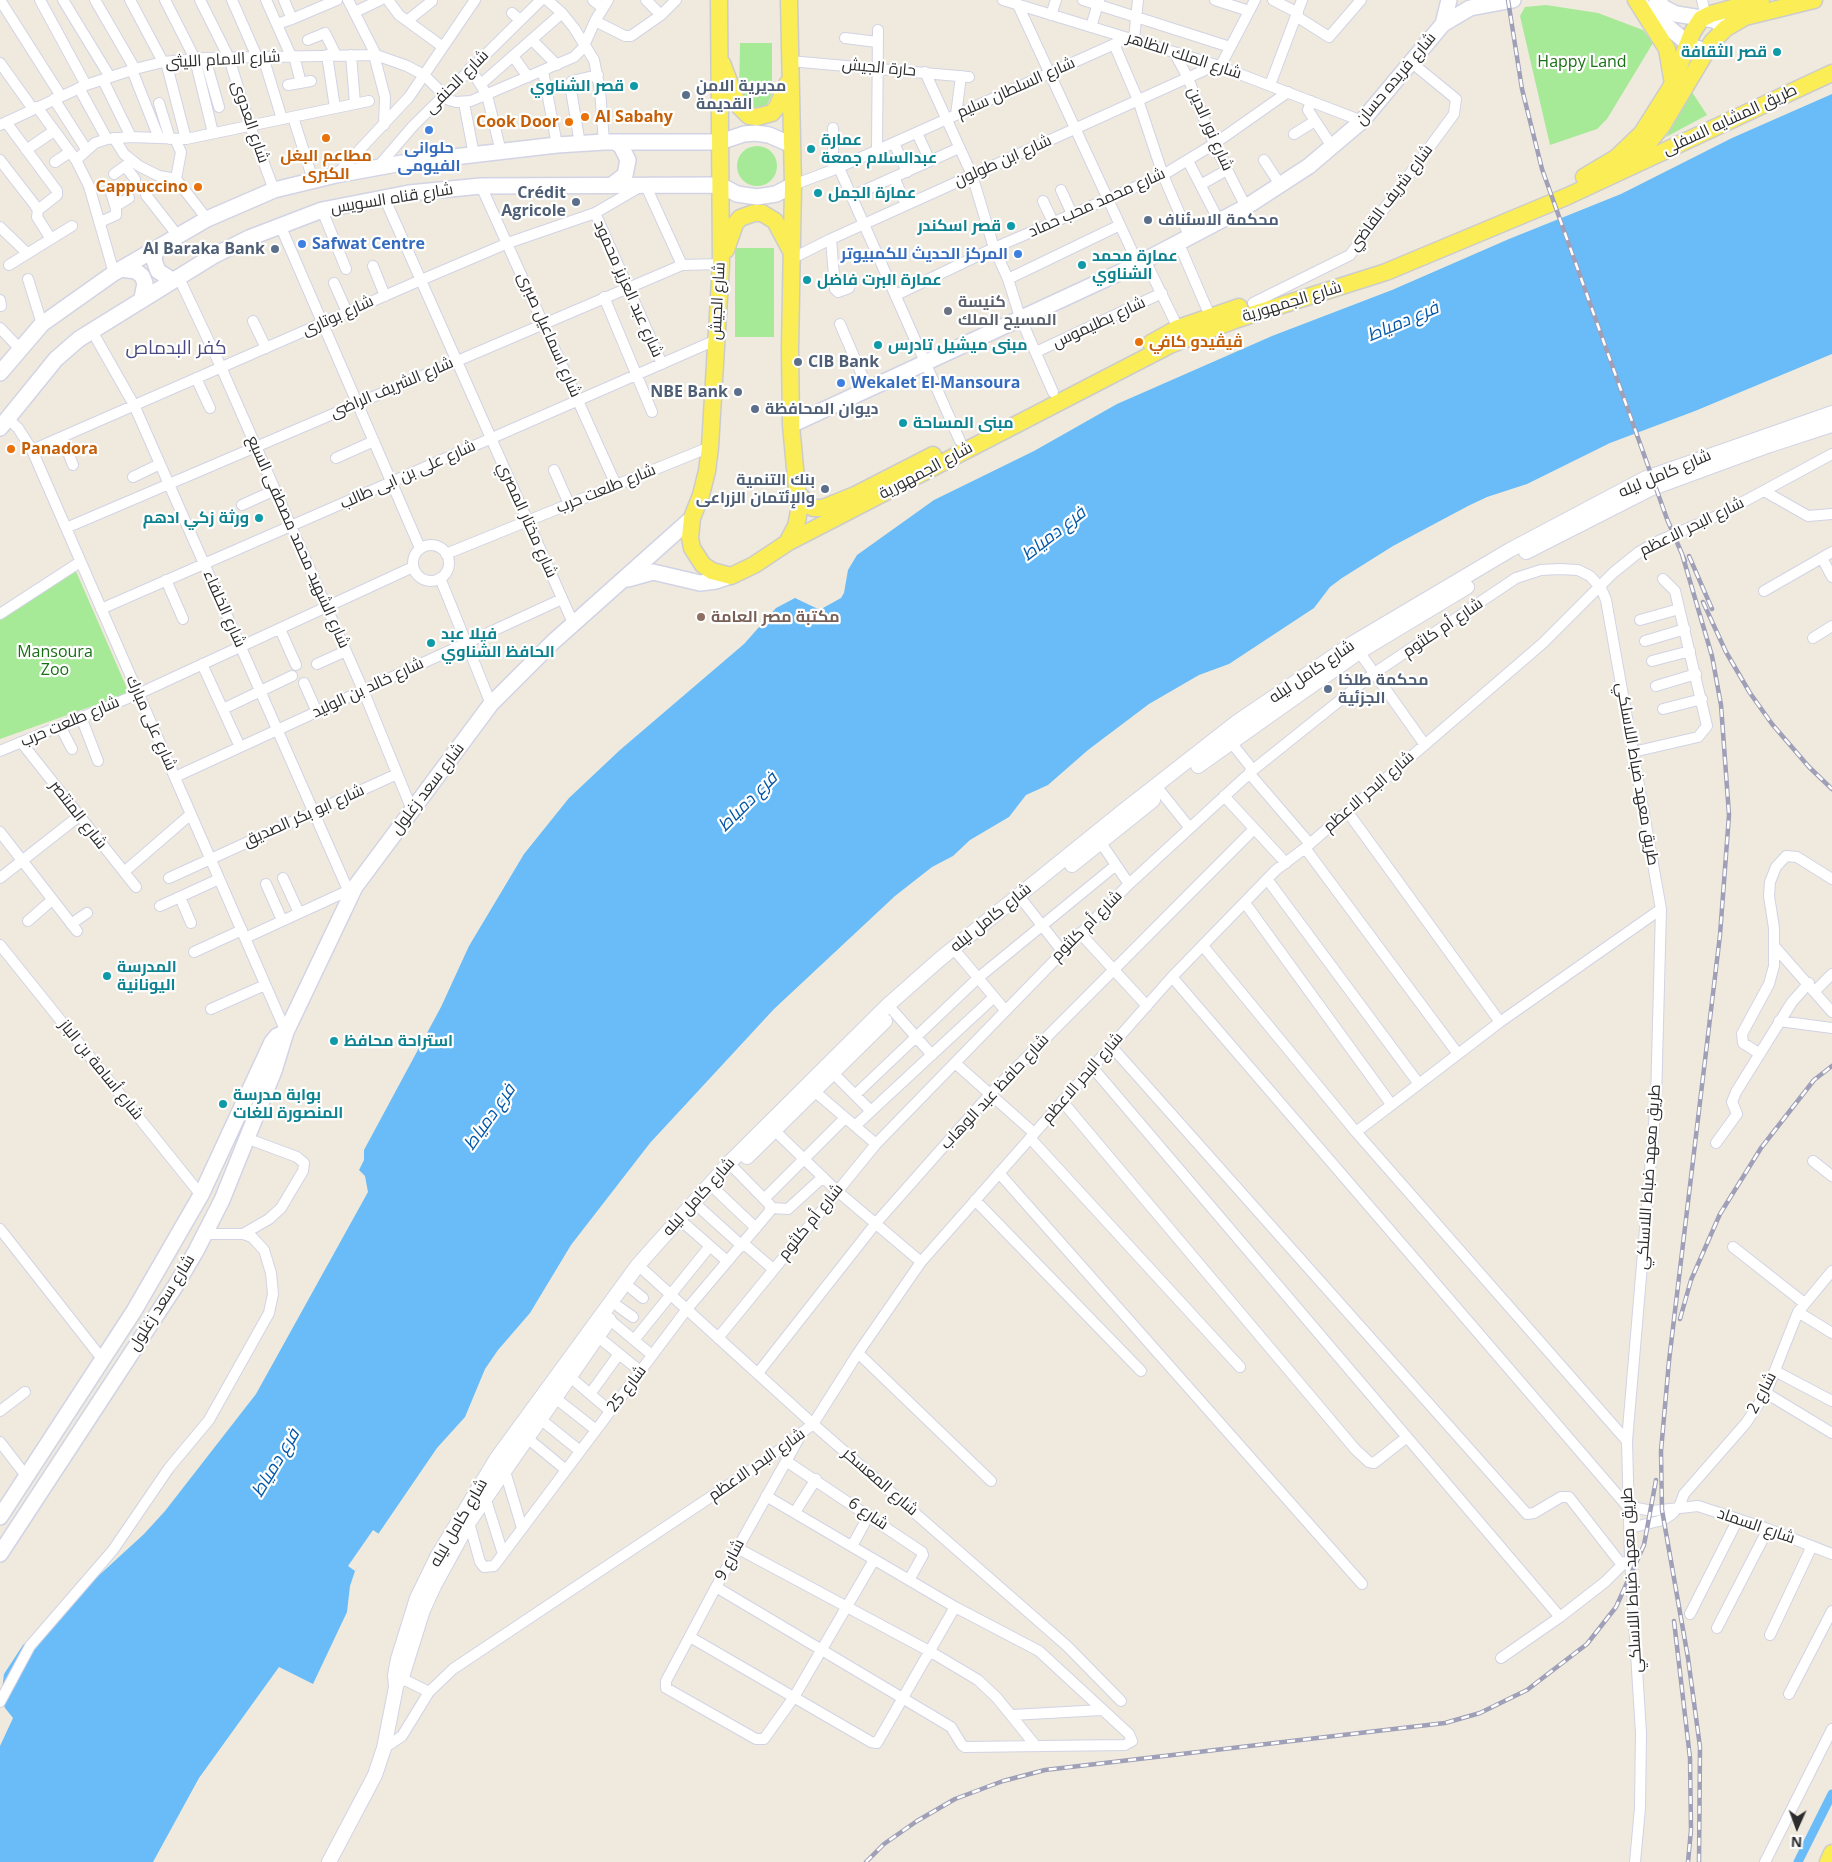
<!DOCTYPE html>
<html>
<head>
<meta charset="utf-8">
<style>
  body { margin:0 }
  #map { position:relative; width:1832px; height:1862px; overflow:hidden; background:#efeadd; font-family:"Open Sans",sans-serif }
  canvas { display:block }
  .north { position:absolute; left:1772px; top:1802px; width:50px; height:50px; -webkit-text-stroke:4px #fff; paint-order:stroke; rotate:182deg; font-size:14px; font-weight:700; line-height:20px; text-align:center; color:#2c2c2c }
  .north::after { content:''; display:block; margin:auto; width:18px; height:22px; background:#2c2c2c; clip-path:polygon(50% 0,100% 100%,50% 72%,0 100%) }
</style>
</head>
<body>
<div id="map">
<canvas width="1832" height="1862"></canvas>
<div class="north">N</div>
</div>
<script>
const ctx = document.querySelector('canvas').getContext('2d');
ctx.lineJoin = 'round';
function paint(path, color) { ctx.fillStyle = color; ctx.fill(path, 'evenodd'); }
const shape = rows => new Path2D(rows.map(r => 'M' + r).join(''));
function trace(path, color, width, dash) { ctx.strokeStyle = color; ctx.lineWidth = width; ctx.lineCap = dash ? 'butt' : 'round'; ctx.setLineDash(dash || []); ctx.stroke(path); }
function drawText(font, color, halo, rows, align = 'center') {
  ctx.font = font + ' "Open Sans",Cairo,sans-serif'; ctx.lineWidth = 4.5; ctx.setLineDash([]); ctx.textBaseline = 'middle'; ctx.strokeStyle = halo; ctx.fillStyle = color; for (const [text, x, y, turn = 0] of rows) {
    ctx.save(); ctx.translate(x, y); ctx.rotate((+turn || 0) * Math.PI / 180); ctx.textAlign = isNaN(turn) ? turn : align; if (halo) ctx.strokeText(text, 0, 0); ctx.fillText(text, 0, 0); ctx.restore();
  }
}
paint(shape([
  [1546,5,1598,13,1643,30,1653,43,1607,119,1597,129,1550,145,1520,16,1525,7],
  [740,43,772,43,772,94,766,107,752,110,739,96],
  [1692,92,1707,115,1666,137],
  '737 166a20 20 0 1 1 40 0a20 20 0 1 1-40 0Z',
  [735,248,774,248,774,337,735,337],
  [75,569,129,693,0,739,0,620]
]), '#a6e996');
paint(shape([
  [1832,94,1832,354,1695,411,1610,443,1527,484,1487,497,1468,506,1393,546,1342,578,1330,587,1314,608,1229,664,1199,675,1149,704,1088,750,1048,785,1026,795,1009,817,970,840,953,856,932,867,895,896,774,1009,650,1143,571,1245,530,1313,498,1350,485,1369,465,1417,437,1448,368,1549,355,1571,350,1586,347,1612,313,1684,279,1667,199,1778,153,1862,0,1862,0,1746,13,1718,5,1708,1,1697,4,1674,23,1645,144,1534,165,1511,256,1394,368,1192,365,1176,359,1170,364,1160,364,1150,441,1007,469,946,524,854,569,798,620,750,744,644,776,608,795,598,818,609,823,608,841,598,844,593,848,570,857,555,934,500,1034,451,1117,404,1272,336,1392,290,1509,239,1621,194,1732,138]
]), '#69bcf8');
paint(shape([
  [373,1530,379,1534,355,1571,348,1566]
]), '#efeadd');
trace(shape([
  [1798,1862,1832,1794]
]), '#69bcf8', 9);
const minor = shape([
  [0,0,61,96],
  [40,0,86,85],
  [63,0,110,77],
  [95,0,135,69],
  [130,0,163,62],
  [165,0,195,59,213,133],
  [200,0,229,58,250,126,274,190],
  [232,0,257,57],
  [266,0,291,56],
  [348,0,376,55],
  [388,0,399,15,443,47],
  [547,0,562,13,574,28,594,60,600,90,604,142],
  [593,0,603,8],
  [646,0,661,15],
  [1003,0,1216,65,1362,121],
  [1083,0,1230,47],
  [1215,0,1249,11],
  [1273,0,1298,13],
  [1702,0,1706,17],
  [1018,5,1138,264],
  [355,12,380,0],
  [512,13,520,20],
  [1051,15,1056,0],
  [1296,16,1329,37,1361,0],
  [292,19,337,0],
  [407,21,432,1],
  [595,21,625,36,631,36,661,15,676,0],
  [277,24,292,19,284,0],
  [1091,27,1099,0],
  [845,38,877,42],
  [1134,39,1138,0],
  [308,40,325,33,336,55],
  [532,40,557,65],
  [1114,44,1138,100,1163,175,1190,238],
  [1174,52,1188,78,1214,144,1246,207],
  [327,55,335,108],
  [351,55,355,103],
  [374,55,385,97,384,125],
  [294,56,301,83],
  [513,56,528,77],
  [263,57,282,119],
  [205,58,219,107],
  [790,61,969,77],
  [166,62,186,139],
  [0,63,33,109],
  [1220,67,1255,0],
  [470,68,487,95,501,152],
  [132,70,159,138],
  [543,71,557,145],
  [925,72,972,175,994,248,1008,279,1020,317,1053,392],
  [103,80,131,137],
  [481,84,562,13],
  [288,85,311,81],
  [1270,85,1302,0],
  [79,88,107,139],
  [54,99,86,149],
  [1311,101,1308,110,1333,148],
  [159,103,170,139],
  [464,103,474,155],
  [37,107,76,160,89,186,114,273],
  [956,115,961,76],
  [293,117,313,180],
  [6,122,57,191,57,195,38,210],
  [0,125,86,85,135,69,163,62,205,58,376,55,407,66,424,75,449,100,456,102,471,101,574,57,583,48,595,21,608,0],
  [833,128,833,170],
  [917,133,930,161],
  [1294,134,1315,121],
  [114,138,124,154,139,166,159,176,176,179],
  [175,139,181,152,176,179,207,219],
  [894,143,907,172],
  [580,144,570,84,572,81,598,75],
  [26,150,54,131],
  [877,150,878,30],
  [0,160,34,204,38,210,37,217,51,239],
  [76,160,95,143,107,139,131,137,186,139,369,101],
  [1264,160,1281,186],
  [1188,161,1219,221],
  [55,162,70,152],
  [125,166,135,179],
  [377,168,413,126,541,0],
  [839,168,960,441],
  [114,174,132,161],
  [336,175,409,97,475,0],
  [894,177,906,205],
  [1202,184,1227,170],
  [793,185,833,170,1128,38],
  [481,186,616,485],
  [110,189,116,209],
  [1061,190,1072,214],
  [146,195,178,236],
  [852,196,959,148],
  [384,197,573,623],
  [1043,201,1053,222],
  [322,210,346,269],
  [595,213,662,364],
  [100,222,116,215,116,206,129,198],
  [280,225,420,548],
  [0,227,27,253],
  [831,239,835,289,838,292,849,288],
  [1179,244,1210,316],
  [791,259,831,239,1216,65],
  [1145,260,1178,328],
  [9,265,72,226],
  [373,266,385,296],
  [178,276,221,367,363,690,412,810],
  [28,279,42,324],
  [1008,279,1120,225],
  [334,283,347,312],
  [896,295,994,248,1163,175,1214,144,1288,92],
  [604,297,652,412],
  [0,300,1,306],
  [1253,303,1350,255,1454,114,1456,99,1412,63],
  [253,321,266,348],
  [840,324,868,389],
  [0,328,20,349],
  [92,331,134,405,348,890],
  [1036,352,1162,293],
  [196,378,210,408],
  [8,419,18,428,32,450,286,1032],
  [62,437,73,465],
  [32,450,421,280,508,243,595,213,645,184,682,265],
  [336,458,374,441],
  [554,470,569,504],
  [133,477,160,464],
  [1764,491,1808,516,1832,514],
  [242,505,275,490],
  [66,528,682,265,721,264],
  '413 563a18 18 0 1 1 36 0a18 18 0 1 1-36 0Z',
  [446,554,710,447],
  [1822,558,1832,577],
  [440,578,491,704],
  [166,580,183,619],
  [1764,591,1832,552],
  [101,609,716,340],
  [0,614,80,562],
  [1640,620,1679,609],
  [280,629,296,665],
  [1813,638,1832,626],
  [1645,641,1685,629],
  [1355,646,1425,745],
  [1652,661,1690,651],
  [202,664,240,747],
  [317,664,346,651],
  [304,683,317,712],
  [1656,686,1696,674],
  [223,709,292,676],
  [1663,709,1702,699],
  [81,717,98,761],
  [60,726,72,749],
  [1230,741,1253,770],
  [21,742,136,887],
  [0,751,138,694,413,567],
  [1633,752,1698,737,1707,726,1675,591,1663,579],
  [1249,773,1310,844],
  [175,777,562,599],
  [1157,787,1189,827],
  [1224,796,1286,863],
  [1347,811,1500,1022],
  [0,832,77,931],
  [1101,843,1129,884],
  [1305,848,1458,1054],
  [124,872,191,814],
  [0,878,79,816],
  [169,878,397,774],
  [283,878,299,913],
  [1267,879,1419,1084],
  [266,884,282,920],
  [1019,896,1062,951],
  [180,897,191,923],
  [1245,903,1391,1104],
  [160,906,219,879],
  [28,921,52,900],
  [71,924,87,913],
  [1080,933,1147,1006],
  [245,938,354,888],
  [0,945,201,1195],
  [1203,946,1356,1132,1627,1441],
  [1775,947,1832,1012],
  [194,952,242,930],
  [958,954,1005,1010],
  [1172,977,1627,1506,1652,1511,1698,1506,1768,1529,1832,1554],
  [1815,991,1832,974],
  [888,1005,932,1055],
  [211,1009,265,985],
  [1779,1021,1832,1028],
  [1111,1046,1527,1514,1534,1513,1561,1497,1569,1497,1622,1565],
  [1760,1054,1743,1043,1742,1034,1769,984,1774,966,1774,928,1769,896,1770,882,1776,867,1786,856,1797,857,1832,879],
  [955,1063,1034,1133],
  [1092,1067,1560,1617],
  [828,1068,871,1111],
  [813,1090,876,1144],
  [855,1095,978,978,1116,865],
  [1062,1101,1355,1449,1369,1462,1374,1463,1407,1437],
  [855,1126,994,997],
  [771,1127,836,1190,921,1262],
  [1356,1132,1500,1022,1661,909],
  [1030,1138,1240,1367],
  [1716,1143,1737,1114,1732,1102,1736,1092,1792,1002,1809,983],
  [1813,1161,1832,1176],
  [999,1173,1362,1584],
  [716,1190,756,1228],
  [764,1199,845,1118],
  [975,1200,1141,1371],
  [700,1208,741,1245],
  [771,1208,788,1209,823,1177],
  [686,1225,727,1261],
  [0,1229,103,1360],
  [243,1234,269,1219,281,1208,303,1171,304,1163,297,1157,246,1138],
  [743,1243,773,1269],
  [1733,1247,1803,1302],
  [638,1265,813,1424,1067,1646,1121,1701],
  [632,1289,643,1298],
  [619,1307,633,1317],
  [1798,1312,1832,1333],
  [610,1320,652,1355],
  [597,1336,640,1371],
  [718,1338,876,1144,1129,884,1253,770,1373,674,1516,578,1541,570,1560,569,1578,570,1590,576,1601,588,1606,600,1661,909,1656,1100,1627,1441,1630,1558,1641,1733,1640,1808,1635,1862],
  [634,1340,710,1246],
  [858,1353,991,1481],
  [1775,1371,1832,1401],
  [758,1373,876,1223,990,1094,1254,829],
  [569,1376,610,1411],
  [1766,1393,1832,1433],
  [590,1394,619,1354],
  [554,1397,596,1430],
  [0,1411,25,1392],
  [539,1418,580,1451],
  [526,1437,566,1470],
  [799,1438,716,1587,666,1681,666,1688,756,1739,764,1739,794,1697,874,1560],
  [0,1442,27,1477],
  [786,1461,922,1552,923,1555,909,1580],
  [504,1468,522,1528],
  [485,1497,503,1554],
  [795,1512,816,1479],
  [468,1519,480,1562,484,1567,494,1566,687,1309,770,1211,770,1205,729,1163],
  [1630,1528,1663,1520,1672,1514,1679,1507,1684,1494,1746,1423,1766,1393,1798,1312,1832,1271],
  [852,1546,869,1515],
  [737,1548,931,1652,978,1680,997,1698,1035,1745],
  [716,1587,951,1727,962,1745,965,1747,1125,1745,1132,1741,1129,1734,1039,1651,955,1607,766,1496],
  [1690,1614,1738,1519],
  [1717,1628,1768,1529],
  [1770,1635,1812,1546],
  [690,1637,871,1742,877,1743,955,1607],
  [1501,1658,1560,1617,1605,1582,1625,1562],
  [395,1675,429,1692],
  [1789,1694,1832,1611],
  [0,1702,30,1646,113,1550,169,1468,209,1420,269,1313,273,1294,271,1273,264,1250,252,1237,243,1234,204,1234],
  [1012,1715,1102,1710],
  [384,1748,402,1736,429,1692,453,1669,769,1458,813,1424,858,1353,921,1262,1172,977,1276,870,1305,848,1543,643,1613,573,1639,552,1656,542,1719,515,1832,454],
  [1765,1862,1832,1729]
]);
const tertiary = shape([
  [1526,552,1650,489,1770,445,1832,425],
  [1198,766,1359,652,1467,587],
  [1072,865,1153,800],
  [747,1157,885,1021],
  [401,1680,423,1610,434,1586,469,1522,609,1320],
  [329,1862,375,1775,384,1748,396,1687,395,1675,398,1659,417,1598,437,1557,497,1458,638,1265,729,1163,888,1005,940,959,1122,812,1237,722,1353,643,1510,550,1646,478,1832,413]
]);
const secondary = shape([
  [1657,0,1664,8,1676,14,1714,20,1726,28],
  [1643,6,1692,47,1707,51],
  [1443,24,1449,0],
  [612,185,625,175,628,160,621,146,615,142],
  [156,249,154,260,158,271,172,280],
  [121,269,136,271,142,276,145,283,142,298],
  [0,373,42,324,114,273,207,219,274,190,336,175,402,163,557,145,604,142,720,142,744,134,756,133,769,135,792,145],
  [791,425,1138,264,1246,207,1309,166,1362,121,1443,24,1470,8,1513,0],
  [0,428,56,359,79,339,213,256,249,238,322,210,409,193,481,186,720,185,737,194,757,197,776,194,793,185],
  [628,579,653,572,700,583,716,581,731,576],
  [0,1517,134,1311,201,1195,272,1042,277,1036,286,1032],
  [0,1554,176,1285,196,1251,222,1200,274,1071,286,1032,355,887,491,704,553,642,692,518]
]);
const primary = shape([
  [719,0,721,264,710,447,707,471,701,495,692,518,690,538,692,548,703,565,712,571,731,576,754,565,787,543,1170,345,1235,320,1386,272,1568,196,1832,73],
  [1636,0,1667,49,1672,78],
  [722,63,738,105,749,116,757,117,772,113,777,107,787,84],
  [1632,163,1662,126,1712,42,1726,28,1745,17,1814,0],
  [1584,177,1616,158,1642,133,1671,87,1692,33,1701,19,1711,14,1761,0],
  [726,250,735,224,740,218,754,213,762,213,775,221,790,249],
  [1151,343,1178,328,1239,307],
  [799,495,813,508,823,508,855,495,933,455],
  [787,543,796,526,799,511,791,425,790,349,793,185,789,0],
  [1828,1862,1832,1853]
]);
trace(minor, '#d2d3e5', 12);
trace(tertiary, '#d2d3e5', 16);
trace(secondary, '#d2d3e5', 18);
trace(primary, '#ccc', 19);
trace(minor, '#fff', 10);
trace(tertiary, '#fff', 14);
trace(secondary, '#fff', 15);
trace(primary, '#fbed56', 16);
const rail = shape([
  [1508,0,1522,89,1542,169,1667,519,1685,561],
  [1682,554,1712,656,1721,705,1729,815,1720,935,1669,1361,1661,1451,1662,1510,1688,1658,1700,1747,1699,1862],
  [1689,556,1712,609],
  [1703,602,1726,652,1750,693,1772,724,1809,767,1832,789],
  [1680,1319,1691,1280,1720,1214,1761,1148,1814,1080,1832,1066],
  [1674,1621,1690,1758,1691,1830,1688,1862],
  [866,1862,884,1844,917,1821,955,1799,1003,1781,1045,1770,1445,1723,1480,1713,1527,1690,1587,1644,1616,1607,1644,1545,1656,1480]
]);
trace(rail, '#9f9fb8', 4.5);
trace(rail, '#fff', 2.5, [8]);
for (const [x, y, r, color] of [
  [1777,52,5,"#0f9aa8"],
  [634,86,5,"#0f9aa8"],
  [686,95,5,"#5c6f8a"],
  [585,117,5,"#e8710a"],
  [569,122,5,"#e8710a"],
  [429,130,5,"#3f7fe0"],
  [326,138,5,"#e8710a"],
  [811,149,5,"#0f9aa8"],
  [198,187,5,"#e8710a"],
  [818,193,5,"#0f9aa8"],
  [576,202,5,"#5c6f8a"],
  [1148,220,5,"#5c6f8a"],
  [1011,226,5,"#0f9aa8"],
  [302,244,5,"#3f7fe0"],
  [275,249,5,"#5c6f8a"],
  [1018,254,5,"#3f7fe0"],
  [1082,265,5,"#0f9aa8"],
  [807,280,5,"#0f9aa8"],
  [948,311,5,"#6b7280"],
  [1139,342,5,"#e8710a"],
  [878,345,5,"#0f9aa8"],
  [798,362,5,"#5c6f8a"],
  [841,383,5,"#3f7fe0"],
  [738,392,5,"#5c6f8a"],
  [755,409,5,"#5c6f8a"],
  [903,423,5,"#0f9aa8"],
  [11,449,5,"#e8710a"],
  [825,489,5,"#5c6f8a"],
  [259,518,5,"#0f9aa8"],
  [701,617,5,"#8d6e63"],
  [431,643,5,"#0f9aa8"],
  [1328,689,5,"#5c6f8a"],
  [107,976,5,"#0f9aa8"],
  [334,1041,5,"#0f9aa8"],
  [223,1104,5,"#0f9aa8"]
]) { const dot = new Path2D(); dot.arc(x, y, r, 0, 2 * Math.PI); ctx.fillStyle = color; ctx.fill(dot); trace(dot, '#fff', 2); }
drawText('bold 16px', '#0d838f', '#fff', [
  ["قصر الثقافة",1767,52,"right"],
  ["قصر الشناوي",624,86,"right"],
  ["عمارة",821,140],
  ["عبدالسلام جمعة",821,158],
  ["عمارة الجمل",828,193],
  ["قصر اسكندر",1001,226,"right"],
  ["عمارة محمد",1092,256],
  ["الشناوي",1092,274],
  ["عمارة البرت فاضل",817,280],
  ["مبنى ميشيل تادرس",888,345],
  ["مبنى المساحة",913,423],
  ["ورثة زكي ادهم",249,518,"right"],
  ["فيلا عبد",441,634],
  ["الحافظ الشناوي",441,652],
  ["المدرسة",117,967],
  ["اليونانية",117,985],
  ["استراحة محافظ",344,1041],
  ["بوابة مدرسة",233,1095],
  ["المنصورة للغات",233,1113]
], 'left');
drawText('16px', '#2c2c2c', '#fff', [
  ["شارع الملك الظاهر",1184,56,18],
  ["شارع الامام الليثى",223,60,-3],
  ["حارة الجيش",879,68,5],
  ["شارع فريده حسان",1396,79,-50],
  ["شارع الحنفى",457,82,-45],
  ["شارع السلطان سليم",1016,88,-24],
  ["طريق المشايه السفلى",1730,120,-25],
  ["شارع العدوى",250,122,71],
  ["شارع نور الدين",1210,129,66],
  ["شارع ابن طولون",1003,161,-24],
  ["شارع شريف القاضي",1391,198,-53],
  ["شارع قناه السويس",392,199,-9],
  ["شارع محمد محب حماد",1097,203,-24],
  ["شارع عبد العزيز محمود",628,289,66],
  ["شارع الجيش",718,301,-87],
  ["شارع الجمهورية",1292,302,-17],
  ["شارع بوتارى",338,316,-24],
  ["شارع بطليموس",1099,323,-25],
  ["شارع اسماعيل صبرى",549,335,66],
  ["شارع الشريف الراضى",392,388,-23],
  ["شارع الجمهورية",926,471,-28],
  ["شارع كامل ليله",1665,474,-23],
  ["شارع على بن ابى طالب",408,475,-24],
  ["شارع طلعت حرب",606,489,-22],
  ["شارع مختار المصري",527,520,66],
  ["شارع البحر الاعظم",1692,527,-26],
  ["شارع الشهيد محمد مصطفى السبع",298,542,66],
  ["شارع الخلفاء",224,609,66],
  ["شارع أم كلثوم",1443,628,-34],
  ["شارع كامل ليله",1312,672,-34],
  ["شارع خالد بن الوليد",368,688,-25],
  ["شارع طلعت حرب",70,722,-23],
  ["شارع على مبارك",151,723,66],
  ["طريق معهد ضباط اللاسلكي",1637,774,80],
  ["شارع سعد زغلول",428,789,-53],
  ["شارع البحر الاعظم",1369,792,-41],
  ["شارع المنتصر",78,815,52],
  ["شارع ابو بكر الصديق",304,816,-24],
  ["شارع كامل ليله",991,918,-39],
  ["شارع أم كلثوم",1087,926,-45],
  ["شارع أسامة بن الباز",101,1070,51],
  ["شارع البحر الاعظم",1083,1078,-49],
  ["شارع حافظ عبد الوهاب",995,1092,-47],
  ["طريق معهد ضباط اللاسلكي",1649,1177,-86],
  ["شارع كامل ليله",699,1197,-48],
  ["شارع أم كلثوم",811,1222,-51],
  ["شارع سعد زغلول",162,1303,-58],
  ["شارع 25",627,1389,-53],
  ["شارع 2",1762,1393,-62],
  ["شارع البحر الاعظم",757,1465,-35],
  ["شارع المعسكر",880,1482,41],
  ["شارع 6",868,1514,34],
  ["شارع كامل ليله",459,1523,-60],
  ["شارع السماد",1756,1526,19],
  ["شارع 9",730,1560,-62],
  ["طريق معهد ضباط اللاسلكي",1632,1580,-93]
]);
drawText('16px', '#1a7015', '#fff', [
  ["Happy Land",1582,62],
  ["Mansoura",55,652],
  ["Zoo",55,670]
]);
drawText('bold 16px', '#4e5e75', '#fff', [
  ["مديرية الامن",696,86],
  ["القديمة",696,104],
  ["Crédit",566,193,"right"],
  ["Agricole",566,211,"right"],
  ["محكمة الاسئناف",1158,220],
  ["Al Baraka Bank",265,249,"right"],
  ["CIB Bank",808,362],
  ["NBE Bank",728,392,"right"],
  ["ديوان المحافظة",765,409],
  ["بنك التنمية",815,480,"right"],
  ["والإئتمان الزراعى",815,498,"right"],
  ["محكمة طلخا",1338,680],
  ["الجزئية",1338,698]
], 'left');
drawText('bold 16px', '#c56008', '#fff', [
  ["Al Sabahy",595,117],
  ["Cook Door",559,122,"right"],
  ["مطاعم البغل",326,156,"center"],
  ["الكبرى",326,174,"center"],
  ["Cappuccino",188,187,"right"],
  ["ڤيڤيدو كافي",1149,342],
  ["Panadora",21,449]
], 'left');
drawText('bold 16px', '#366cbe', '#fff', [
  ["حلوانى",429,148,"center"],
  ["الفيومى",429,166,"center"],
  ["Safwat Centre",312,244],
  ["المركز الحديث للكمبيوتر",1008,254,"right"],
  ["Wekalet El-Mansoura",851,383]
], 'left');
drawText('bold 16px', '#5b616d', '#fff', [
  ["كنيسة",958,302],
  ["المسيح الملك",958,320]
], 'left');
drawText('bold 16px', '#785e54', '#fff', [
  ["مكتبة مصر العامة",711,617]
], 'left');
drawText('italic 18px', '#0357a9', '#fff', [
  ["فرع دمياط",1403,322,-23],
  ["فرع دمياط",1054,534,-38],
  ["فرع دمياط",748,802,-45],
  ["فرع دمياط",490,1117,-55],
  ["فرع دمياط",276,1463,-59]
]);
drawText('19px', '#484a81', '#fff', [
  ["كفر البدماص",176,349]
]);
</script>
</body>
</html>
